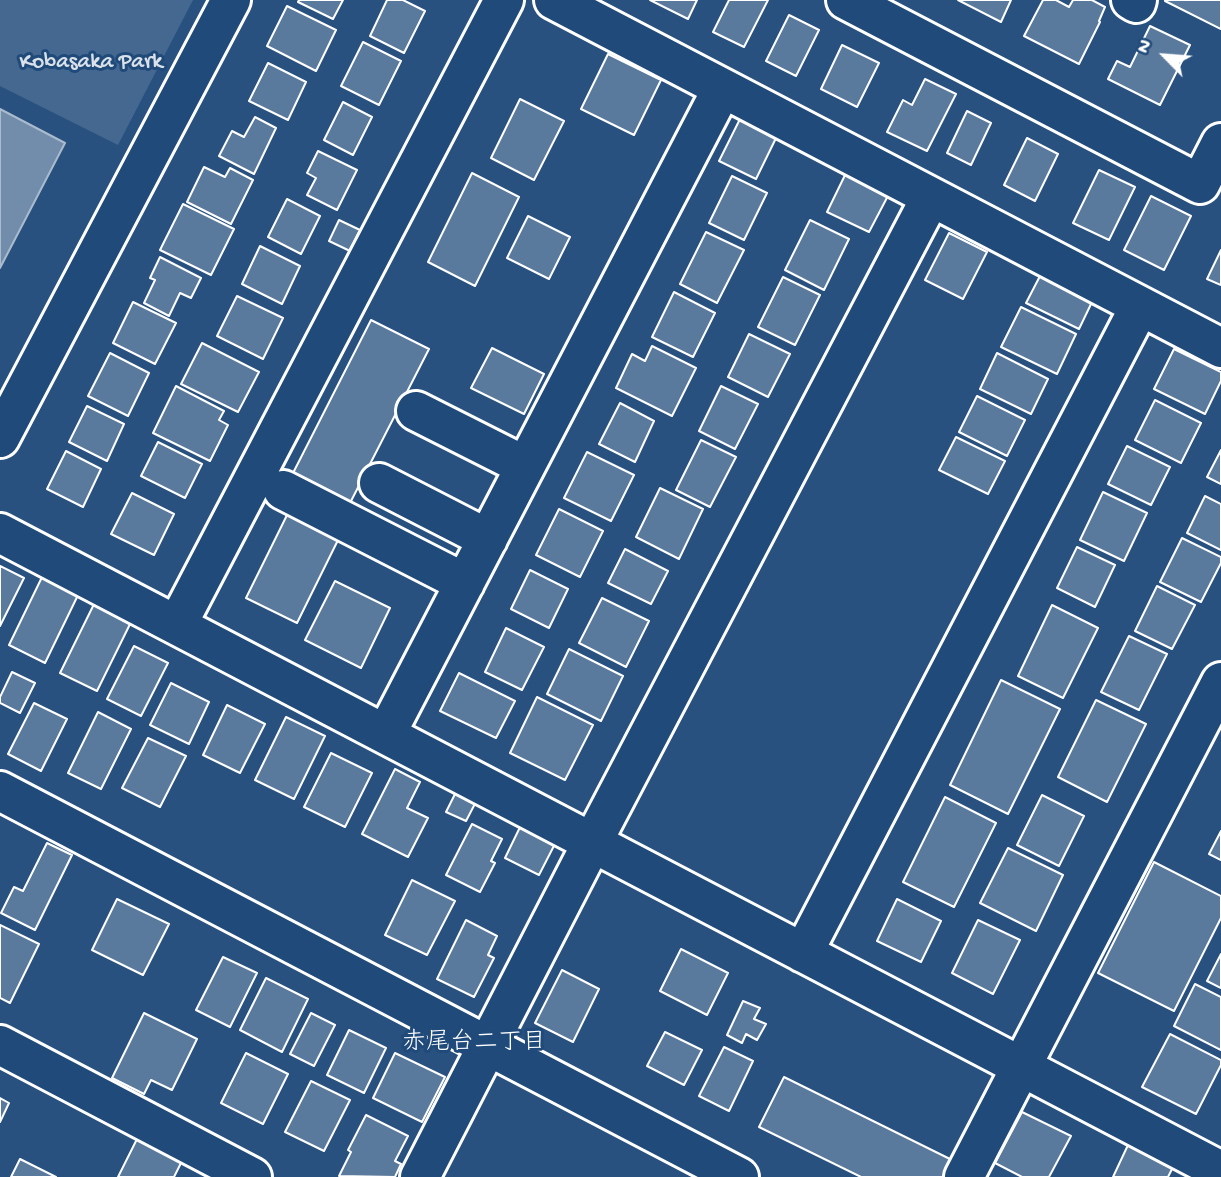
<!DOCTYPE html>
<html>
<head>
<meta charset="utf-8">
<style>
  body { margin:0 }
  #map { position:relative; width:1221px; height:1177px; overflow:hidden; background:#28517f; font-family:"Gochi Hand",sans-serif }
  canvas { display:block }
  .north { position:absolute; left:1130px; top:21px; width:70px; height:70px; -webkit-text-stroke:5px #1f4a7a; paint-order:stroke; rotate:295deg; font-size:19px; font-weight:700; line-height:28px; text-align:center; color:#fff }
  .north::after { content:''; display:block; margin:auto; width:24px; height:32px; background:#fff; clip-path:polygon(50% 0,100% 100%,50% 72%,0 100%) }
</style>
</head>
<body>
<div id="map">
<canvas width="1221" height="1177"></canvas>
<div class="north">N</div>
</div>
<script>
const ctx = document.querySelector('canvas').getContext('2d');
ctx.lineJoin = 'round';
function paint(path, color) { ctx.fillStyle = color; ctx.fill(path, 'evenodd'); }
const shape = rows => new Path2D(rows.map(r => 'M' + r).join(''));
function trace(path, color, width, dash) { ctx.strokeStyle = color; ctx.lineWidth = width; ctx.lineCap = dash ? 'butt' : 'round'; ctx.setLineDash(dash || []); ctx.stroke(path); }
function drawText(font, color, halo, rows, align = 'center') {
  ctx.font = font + ' "Gochi Hand","Klee One",sans-serif'; ctx.lineWidth = 6; ctx.setLineDash([]); ctx.textBaseline = 'middle'; ctx.strokeStyle = halo; ctx.fillStyle = color; for (const [text, x, y, turn = 0] of rows) {
    ctx.save(); ctx.translate(x, y); ctx.rotate((+turn || 0) * Math.PI / 180); ctx.textAlign = isNaN(turn) ? turn : align; if (halo) ctx.strokeText(text, 0, 0); ctx.fillText(text, 0, 0); ctx.restore();
  }
}
paint(shape([
  [0,0,193,0,118,145,0,86]
]), '#446890');
const water = shape([
  [0,109,65,143,0,268,0,109]
]);
paint(water, '#718dab');
trace(water, '#aabbcd', 2);
const building = shape([
  [299,0,343,0,333,19,298,2,299,0],
  [387,0,403,0,425,11,404,53,370,36,387,0],
  [650,0,697,0,688,19,650,0],
  [729,0,768,0,744,47,713,32,729,0],
  [958,0,1011,0,1001,22,958,0],
  [1043,0,1056,0,1069,7,1073,0,1092,0,1105,7,1099,21,1100,22,1079,64,1024,36,1043,0],
  [1165,0,1221,0,1221,29,1165,1,1165,0],
  [287,6,336,30,316,71,267,46,287,6],
  [789,15,819,30,796,76,766,61,789,15],
  [1150,26,1190,45,1160,105,1108,79,1117,61,1130,67,1150,26],
  [363,42,401,61,379,105,341,86,363,42],
  [842,45,879,63,857,107,821,89,842,45],
  [608,54,661,80,634,135,581,109,608,54],
  [268,63,306,82,288,120,249,101,268,63],
  [925,79,956,94,927,151,887,132,903,100,912,105,925,79],
  [520,99,564,121,534,180,491,158,520,99],
  [343,102,372,117,353,155,324,140,343,102],
  [967,111,991,123,971,165,947,153,967,111],
  [742,115,778,134,756,179,719,161,742,115],
  [255,117,276,128,254,174,219,156,232,131,244,137,255,117],
  [1027,138,1058,154,1035,201,1004,185,1027,138],
  [318,151,357,170,337,210,307,195,316,178,307,173,318,151],
  [204,167,225,177,230,168,253,180,231,224,187,202,204,167],
  [1099,170,1135,187,1109,240,1073,223,1099,170],
  [847,171,890,192,869,232,827,212,847,171],
  [472,173,519,197,475,286,428,262,472,173],
  [732,176,767,193,744,240,709,223,732,176],
  [1151,196,1191,216,1164,270,1124,250,1151,196],
  [287,199,320,216,301,254,268,237,287,199],
  [183,204,234,229,211,275,160,250,183,204],
  [528,216,570,237,549,279,507,258,528,216],
  [339,220,360,230,350,251,329,241,339,220],
  [810,220,849,239,824,290,785,270,810,220],
  [706,232,744,250,717,303,680,284,706,232],
  [949,233,987,252,963,299,925,280,949,233],
  [260,246,300,266,282,304,242,284,260,246],
  [1221,250,1221,285,1207,279,1221,250],
  [160,257,201,278,191,298,180,293,169,316,144,303,155,280,150,278,160,257],
  [1040,276,1092,302,1079,329,1026,303,1040,276],
  [783,277,820,295,795,345,758,327,783,277],
  [674,292,715,313,693,357,652,337,674,292],
  [237,296,283,318,263,359,217,336,237,296],
  [133,302,176,323,155,364,113,343,133,302],
  [1021,307,1076,334,1057,374,1001,347,1021,307],
  [371,320,429,349,349,505,292,475,371,320],
  [749,334,790,354,768,397,728,377,749,334],
  [202,343,259,372,238,412,181,384,202,343],
  [652,346,696,368,672,416,616,388,632,354,645,361,652,346],
  [492,348,544,374,524,414,471,388,492,348],
  [1174,349,1221,372,1221,381,1205,414,1154,389,1174,349],
  [110,353,149,373,128,416,88,396,110,353],
  [997,353,1048,379,1031,414,980,389,997,353],
  [176,386,224,411,219,420,228,425,210,461,153,433,176,386],
  [721,386,758,404,735,449,699,431,721,386],
  [977,396,1025,420,1007,456,959,432,977,396],
  [1155,400,1201,423,1181,463,1135,440,1155,400],
  [620,403,654,421,635,462,599,444,620,403],
  [87,406,124,424,107,461,69,442,87,406],
  [956,437,1005,461,988,494,939,470,956,437],
  [701,440,736,457,710,507,676,490,701,440],
  [158,442,202,464,185,498,141,476,158,442],
  [1127,446,1170,467,1151,505,1108,484,1127,446],
  [1221,450,1221,484,1207,477,1221,450],
  [66,451,101,469,83,507,47,489,66,451],
  [587,452,634,475,611,521,564,498,587,452],
  [660,488,703,509,679,559,636,537,660,488],
  [1103,492,1147,513,1124,561,1080,540,1103,492],
  [132,493,174,514,154,555,111,534,132,493],
  [1205,496,1221,504,1221,550,1187,533,1205,496],
  [291,507,342,532,297,623,246,598,291,507],
  [559,509,603,531,580,577,536,555,559,509],
  [1182,538,1221,557,1221,563,1201,602,1160,582,1182,538],
  [1077,547,1115,565,1095,607,1057,588,1077,547],
  [625,549,668,571,651,604,608,583,625,549],
  [0,566,24,578,0,626,0,566],
  [530,570,568,589,549,628,511,609,530,570],
  [44,573,80,591,45,663,9,645,44,573],
  [335,581,390,608,361,668,305,640,335,581],
  [1157,586,1195,605,1172,649,1135,631,1157,586],
  [98,596,135,614,97,691,60,673,98,596],
  [602,598,649,621,626,667,579,643,602,598],
  [1052,605,1098,628,1063,698,1018,676,1052,605],
  [506,628,544,647,522,690,485,672,506,628],
  [1129,636,1167,654,1139,710,1101,692,1129,636],
  [134,646,168,663,141,716,107,699,134,646],
  [569,649,623,676,601,721,547,694,569,649],
  [12,672,35,683,20,713,0,703,0,697,12,672],
  [459,673,515,701,496,738,440,711,459,673],
  [1001,680,1060,709,1008,814,950,785,1001,680],
  [171,683,209,702,189,744,150,725,171,683],
  [537,697,593,725,565,780,510,753,537,697],
  [1096,700,1146,724,1107,802,1058,777,1096,700],
  [34,703,67,719,41,771,8,754,34,703],
  [227,705,265,724,240,773,203,755,227,705],
  [98,712,131,729,101,789,68,773,98,712],
  [286,717,325,736,294,799,255,780,286,717],
  [148,738,186,756,160,807,122,788,148,738],
  [331,753,372,773,345,827,304,807,331,753],
  [395,769,420,782,407,808,428,818,408,857,362,834,395,769],
  [459,786,479,796,466,821,446,812,459,786],
  [1042,795,1084,816,1059,866,1017,845,1042,795],
  [945,797,996,823,954,907,903,882,945,797],
  [523,821,558,838,539,875,505,858,523,821],
  [472,824,502,839,491,861,495,863,480,892,446,875,472,824],
  [1221,831,1221,860,1209,854,1221,831],
  [47,843,72,855,35,930,1,913,14,887,23,891,47,843],
  [1008,848,1063,875,1036,931,980,903,1008,848],
  [1154,862,1221,896,1221,918,1174,1011,1098,973,1154,862],
  [412,880,455,901,427,955,385,935,412,880],
  [117,899,169,924,143,975,92,950,117,899],
  [897,899,941,921,921,962,877,941,897,899],
  [466,920,497,936,488,955,494,958,474,997,437,979,466,920],
  [978,920,1020,940,993,994,952,973,978,920],
  [0,925,39,944,10,1003,0,998,0,925],
  [681,949,728,973,707,1015,660,991,681,949],
  [1221,954,1221,988,1207,981,1221,954],
  [223,957,257,973,230,1027,196,1010,223,957],
  [562,970,599,989,573,1042,535,1023,562,970],
  [266,978,308,999,282,1052,240,1030,266,978],
  [1195,984,1221,997,1221,1050,1174,1026,1195,984],
  [743,1001,760,1008,754,1019,766,1024,757,1040,746,1034,742,1043,727,1035,743,1001],
  [144,1013,197,1039,172,1090,151,1080,144,1094,112,1078,144,1013],
  [311,1013,335,1025,314,1066,290,1054,311,1013],
  [349,1030,386,1048,364,1093,327,1075,349,1030],
  [665,1032,702,1050,684,1085,647,1066,665,1032],
  [1170,1034,1221,1060,1221,1065,1196,1114,1142,1087,1170,1034],
  [724,1047,753,1061,729,1111,699,1096,724,1047],
  [246,1053,288,1074,263,1124,221,1103,246,1053],
  [395,1053,445,1077,422,1122,373,1098,395,1053],
  [784,1077,952,1160,944,1177,861,1177,759,1127,784,1077],
  [311,1081,350,1100,324,1151,285,1132,311,1081],
  [0,1098,9,1103,0,1122,0,1098],
  [1022,1112,1071,1136,1049,1177,1022,1177,995,1163,1022,1112],
  [366,1115,408,1136,395,1161,401,1164,395,1177,339,1176,351,1152,348,1150,366,1115],
  [140,1133,185,1155,174,1177,118,1177,140,1133],
  [1128,1145,1173,1167,1168,1177,1113,1177,1128,1145],
  [20,1159,56,1177,11,1177,20,1159]
]);
paint(building, '#5a7a9d');
trace(building, '#fff', 2);
const minor = shape([
  [554,0,1221,348],
  [846,0,1200,184,1221,143],
  [1131,0,1136,3,1137,0],
  [416,411,525,466],
  [0,438,231,0],
  [379,483,488,539],
  [283,490,465,583],
  [0,533,1221,1171],
  [177,625,504,0],
  [386,734,722,89],
  [0,791,739,1177],
  [803,953,1140,306],
  [0,1045,252,1177],
  [420,1177,592,843,931,197],
  [964,1177,1221,682]
]);
trace(minor, '#fff', 44);
trace(minor, '#1f4a7a', 38);
drawText('23px', '#dae1e9', '#1f4a7a', [
  ["Kobasaka Park",91,63]
]);
drawText('24px', '#fff', '#1f4a7a', [
  ["赤尾台二丁目",474,1044]
]);
</script>
</body>
</html>
